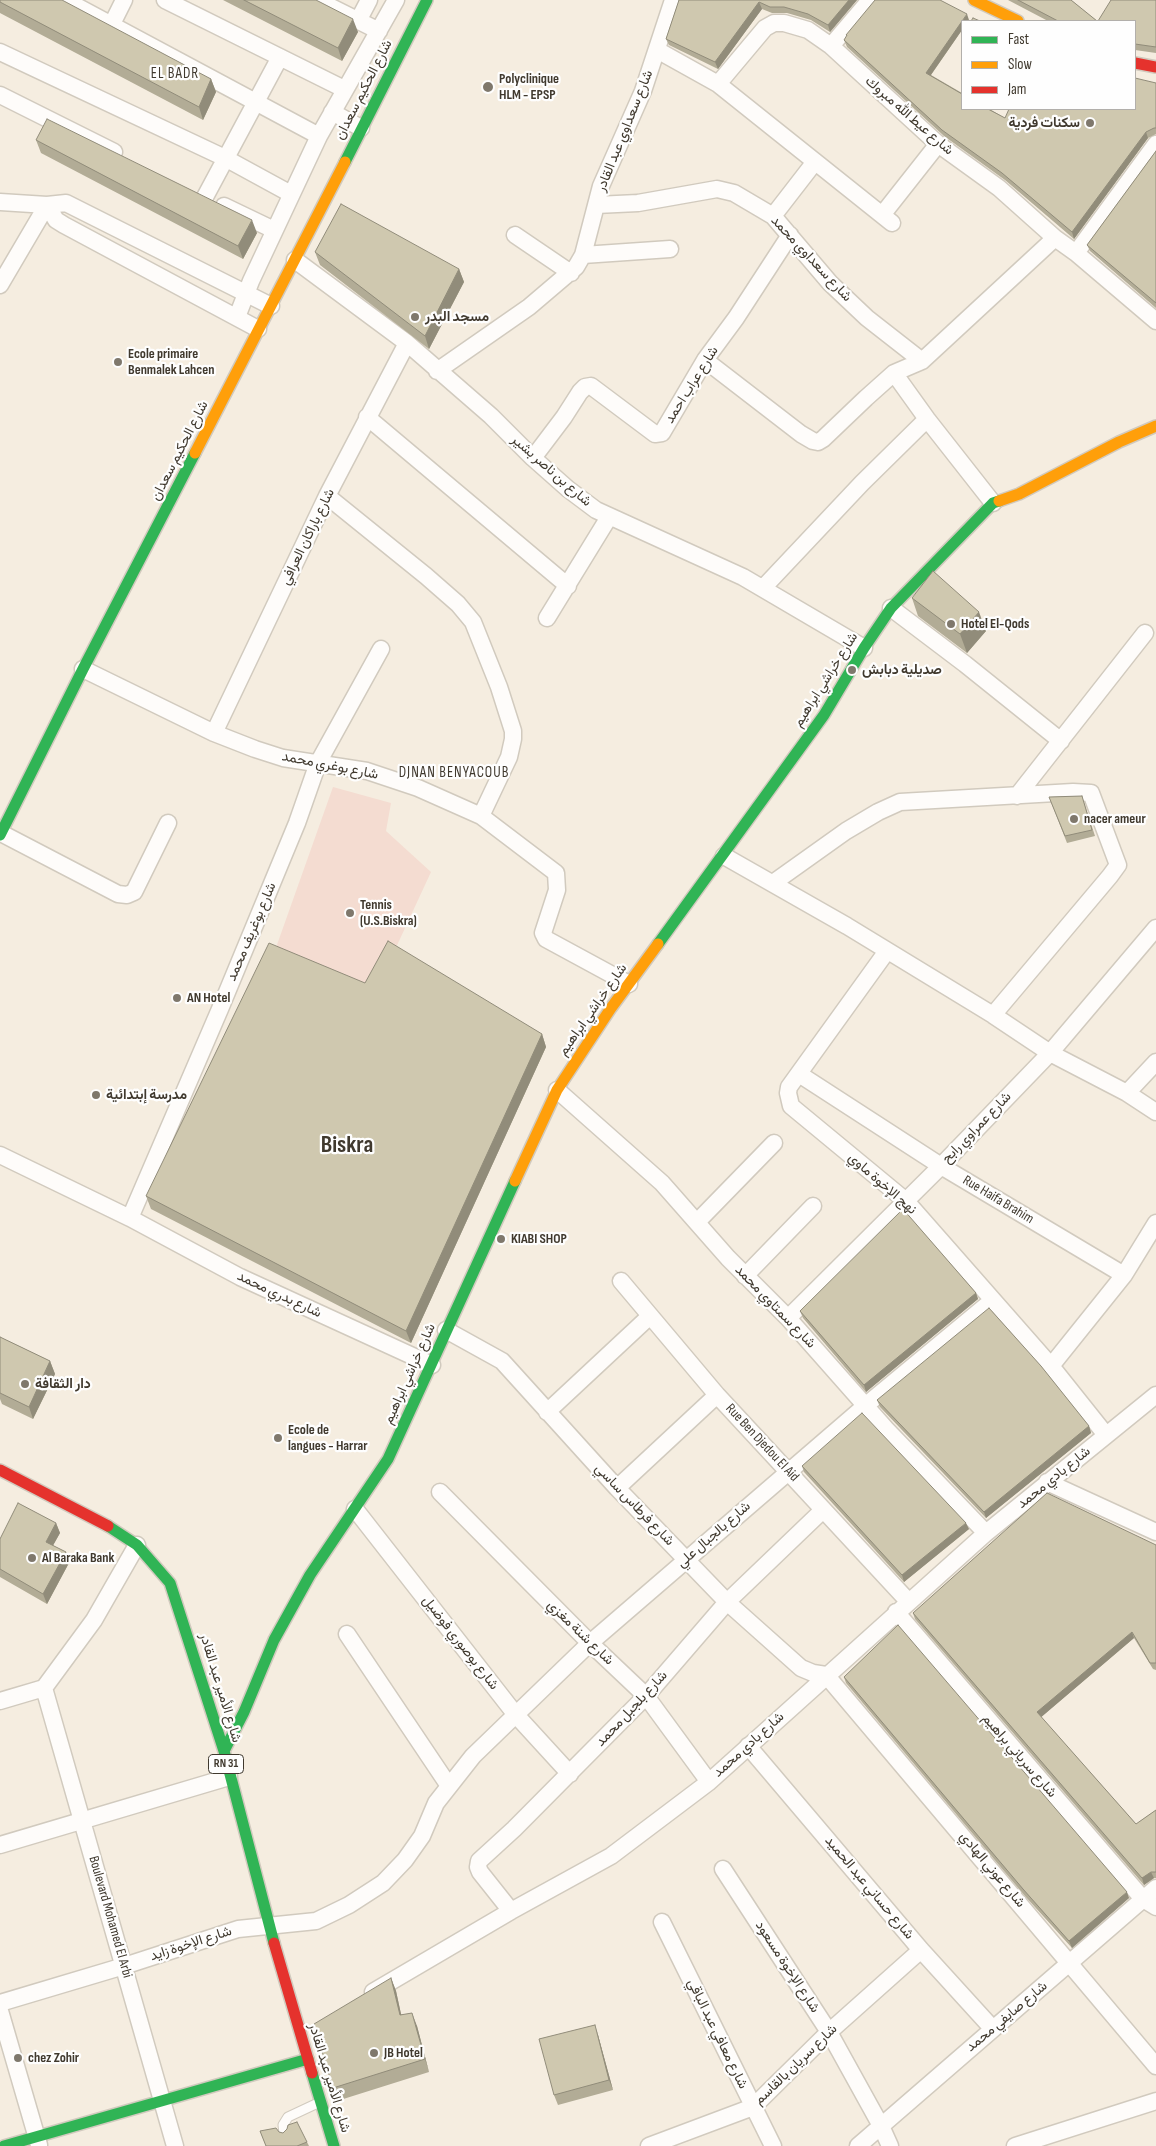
<!DOCTYPE html>
<html>
<head>
<meta charset="utf-8">
<style>
  body { margin:0 }
  #map { position:relative; width:1156px; height:2146px; overflow:hidden; background:#f5ede0; font-family:"Sofia Sans Condensed",sans-serif }
  canvas { display:block }
  .legend { position:absolute; left:961px; top:20px; width:175px; height:90px; box-sizing:border-box; background:#fefefe; border:1px solid #b2afab; margin:0; padding:6px 9px; list-style:none; font-size:15px; color:#40392e }
  .legend li { display:flex; align-items:center; gap:10px; height:25px }
  .legend b { width:25px; border:1px solid #b2afab }
</style>
</head>
<body>
<div id="map">
<canvas width="1156" height="2146"></canvas>
<ul class="legend">
<li><b style="height:6px;background:#30b455"></b>Fast</li>
<li><b style="height:6px;background:#ff9f0a"></b>Slow</li>
<li><b style="height:6px;background:#e5322d"></b>Jam</li>
</ul>
</div>
<script>
const ctx = document.querySelector('canvas').getContext('2d');
ctx.lineJoin = 'round';
function paint(path, color) { ctx.fillStyle = color; ctx.fill(path, 'evenodd'); }
const shape = rows => new Path2D(rows.map(r => 'M' + r).join(''));
function trace(path, color, width, dash) { ctx.strokeStyle = color; ctx.lineWidth = width; ctx.lineCap = dash ? 'butt' : 'round'; ctx.setLineDash(dash || []); ctx.stroke(path); }
function drawText(font, color, halo, rows, align = 'center') {
  ctx.font = font + ' "Sofia Sans Condensed",Vazirmatn,sans-serif'; ctx.lineWidth = 4.5; ctx.setLineDash([]); ctx.textBaseline = 'middle'; ctx.strokeStyle = halo; ctx.fillStyle = color; for (const [text, x, y, turn = 0] of rows) {
    ctx.save(); ctx.translate(x, y); ctx.rotate((+turn || 0) * Math.PI / 180); ctx.textAlign = isNaN(turn) ? turn : align; if (halo) ctx.strokeText(text, 0, 0); ctx.fillText(text, 0, 0); ctx.restore();
  }
}
paint(shape([
  [333,787,391,803,386,831,431,872,393,954,370,996,273,956]
]), '#f4dcd1');
const lane = shape([
  [284,2133,283,2125,288,2117,320,2102]
]);
const street = shape([
  [65,0,319,136],
  [165,0,344,89],
  [317,0,379,31],
  [358,21,369,0],
  [112,24,124,0],
  [831,46,870,0],
  [657,50,718,84,765,28,774,23,784,23,808,30,831,46,938,144,999,188,1055,238,1076,253,1156,321],
  [0,52,225,158,291,194],
  [718,84,892,223],
  [0,95,114,152],
  [332,112,361,128],
  [205,197,280,57],
  [0,202,47,205,66,203,271,306],
  [47,205,56,220,64,225,258,329],
  [596,205,638,203,717,189,734,193,773,216,830,283,867,318,922,361],
  [224,206,274,230],
  [882,215,938,144],
  [773,216,814,163],
  [515,235,571,273],
  [1076,253,1156,144],
  [583,255,670,249],
  [295,260,407,343,491,416,533,458,568,489,596,510,743,577,864,648],
  [0,285,47,205],
  [237,317,251,281,319,136,396,0],
  [705,360,801,434,813,441,818,442,823,439,866,398,894,373,922,361,1055,238],
  [437,371,529,307,576,267,583,255,601,186,643,91,673,0],
  [894,373,927,419,993,503],
  [367,417,568,586],
  [533,458,564,417,580,392,585,387,591,386,655,434,662,433,705,360,736,318,790,235],
  [327,496,426,576,458,604,473,622,499,687,513,731,513,739,509,757,481,816],
  [763,588,862,483,927,419],
  [891,608,965,664,1061,741],
  [547,618,609,517],
  [83,669,214,733,255,749,283,758,367,771,418,788,481,816,556,873,557,890,543,933,546,939,629,984],
  [214,733,327,496,407,343],
  [1017,796,1145,633],
  [1,833,118,894,127,895,134,892,168,823],
  [724,856,847,926,993,1015,1050,1053,1127,1093,1156,1112],
  [773,883,846,831,878,812,900,802,1073,792,1091,793,1118,865,1110,876,993,1015],
  [887,951,789,1087,788,1093,791,1106,906,1201,1051,1366,1106,1435],
  [799,1074,941,1166,1124,1275],
  [557,1090,662,1183,728,1258,788,1318,886,1429,986,1533],
  [1127,1093,1156,1062],
  [0,1155,130,1218,240,1277,432,1365],
  [130,1218,220,1009,297,823,318,763,381,649],
  [697,1222,774,1143],
  [745,1276,813,1206],
  [621,1281,717,1395,908,1601],
  [788,1318,941,1166,1050,1053,1156,928],
  [446,1330,502,1361,617,1488,727,1602,801,1668,813,1673,826,1675,1156,2066],
  [1051,1366,1124,1275,1156,1223],
  [547,1412,650,1316],
  [1047,1482,1156,1532],
  [617,1488,717,1395],
  [440,1492,590,1643,646,1696,709,1782],
  [355,1509,516,1715,570,1774],
  [896,1612,1143,1899,1156,1907],
  [347,1634,449,1786],
  [44,1688,175,2146],
  [0,1701,44,1688,94,1620,137,1545],
  [748,1746,921,1950,992,2028],
  [0,1845,229,1777],
  [723,1869,829,2032,881,2126,890,2146],
  [511,1911,480,1872,478,1867,479,1861,514,1829,646,1696,727,1602,823,1510],
  [662,1922,773,2146],
  [373,1992,511,1911,611,1856,709,1782,986,1533,1156,1395],
  [0,2003,124,1966,238,1929,316,1921,349,1905,383,1883,405,1860,422,1836,436,1803,473,1756,590,1643,865,1406,993,1300],
  [0,2011,39,2145],
  [649,2146,753,2107,829,2032,921,1950],
  [858,2146,1156,1888],
  [1015,2146,1156,2101]
]);
const fast = shape([
  [345,162,427,0],
  [0,835,83,669,195,453],
  [658,944,824,715,864,648,891,608,993,503,999,501],
  [108,1526,137,1545,170,1583,224,1751,274,1943],
  [224,1751,244,1712,274,1640,310,1575,388,1459,515,1181],
  [312,2073,334,2146],
  [4,2146,308,2059]
]);
const slow = shape([
  [974,0,1018,21],
  [195,453,345,162],
  [999,501,1019,494,1119,442,1156,426],
  [515,1181,557,1090,611,1008,658,944]
]);
const jam = shape([
  [1135,63,1156,67],
  [0,1470,108,1526],
  [274,1943,312,2073]
]);
trace(lane, '#d1cabe', 11);
trace(street, '#d1cabe', 19);
trace(fast, '#d1cabe', 14);
trace(slow, '#d1cabe', 14);
trace(jam, '#d1cabe', 14);
trace(lane, '#fefcfa', 9);
trace(street, '#fefcfa', 16);
trace(fast, '#30b455', 11);
trace(slow, '#ff9f0a', 11);
trace(jam, '#e5322d', 11);
paint(shape([
  [0,0,211,79,216,92,203,120,0,13],
  [223,0,316,0,358,32,342,61],
  [679,0,857,0,830,32,811,20,787,13,772,13,762,9,718,69,669,45,666,39],
  [1008,0,1071,0,1097,21,1048,21],
  [1156,0,1156,53,1135,50,1135,21],
  [969,20,962,21,962,30,931,75,1005,118,1156,83,1156,134,1148,138,1074,239,1005,180,944,136,847,47,844,40,847,37,846,35],
  [36,140,257,233,243,259,41,153],
  [1156,151,1156,308,1090,251,1087,245],
  [315,252,459,269,464,282,429,349,320,265],
  [912,598,986,631,967,653,918,616],
  [1082,796,1095,836,1067,843,1049,797],
  [365,983,542,1034,546,1047,411,1343,151,1209,146,1196],
  [976,1293,978,1299,866,1392,803,1318,800,1311],
  [0,1337,50,1361,55,1374,33,1419,2,1404,0,1399],
  [877,1400,1089,1426,1091,1433,986,1518,880,1407],
  [802,1466,969,1529,904,1582,804,1472],
  [56,1523,60,1533,53,1545,70,1561,47,1604,0,1577,0,1539],
  [1156,1545,1156,1670,1153,1669,1134,1638,1041,1717,1136,1824,1156,1810,1156,1878,1154,1878,1144,1885,915,1619,913,1613],
  [844,1677,1129,1898,1072,1948,1025,1896,846,1683],
  [391,1978,396,1991,401,2014,417,2026,429,2072,337,2101,333,2088],
  [598,2035,613,2090,558,2105,554,2095],
  [260,2131,279,2132,307,2142,309,2146,266,2146]
]), '#b2ac96');
paint(shape([
  [849,0,857,0,830,32,828,25],
  [759,2,762,9,718,69,715,62],
  [967,14,969,20,968,21,962,21,962,30,928,79,926,73],
  [353,19,358,32,342,61,338,48],
  [211,79,216,92,203,120,199,107],
  [1146,132,1148,138,1074,239,1072,232],
  [252,220,257,233,243,259,238,246],
  [459,269,464,282,429,349,425,336],
  [979,612,986,631,967,653,960,634],
  [542,1034,546,1047,411,1343,406,1331],
  [976,1293,978,1299,866,1392,864,1385],
  [50,1361,55,1374,33,1419,29,1407],
  [1089,1426,1091,1433,986,1518,984,1512],
  [56,1523,60,1533,50,1551,46,1542],
  [966,1523,969,1529,904,1582,902,1575],
  [66,1552,70,1561,47,1604,43,1594],
  [1132,1632,1134,1638,1039,1719,1037,1712],
  [1151,1872,1154,1878,1144,1885,1142,1878],
  [1127,1892,1129,1898,1072,1948,1069,1941],
  [391,1978,396,1991,404,2028,400,2015],
  [412,2013,417,2026,429,2072,425,2059],
  [595,2025,598,2035,613,2090,609,2080]
]), '#918c7a');
const building = shape([
  [0,0,62,0,211,79,199,107,0,2,0,0],
  [244,0,316,0,353,19,338,48,244,0],
  [679,0,849,0,828,25,808,14,784,7,770,7,759,2,715,62,666,39,679,0],
  [875,0,940,0,967,14,926,73,962,94,962,109,988,109,1005,118,1009,109,1135,109,1135,78,1156,83,1156,128,1154,128,1146,132,1072,232,1002,173,942,130,844,40,847,35,846,35,875,0],
  [1018,0,1071,0,1097,21,1058,21,1018,0],
  [1111,0,1156,0,1156,47,1135,44,1135,21,1098,21,1111,0],
  [973,18,980,21,971,21,973,18],
  [47,119,252,220,238,246,36,140,47,119],
  [1156,151,1156,303,1087,245,1156,151],
  [341,204,459,269,425,336,315,252,341,204],
  [933,571,979,612,960,634,912,598,933,571],
  [1082,796,1092,830,1065,836,1049,797,1082,796],
  [388,941,542,1034,406,1331,146,1196,269,943,365,983,388,941],
  [903,1209,976,1293,864,1385,800,1311,903,1209],
  [989,1308,1041,1366,1089,1426,984,1512,877,1400,989,1308],
  [0,1337,50,1361,29,1407,0,1393,0,1337],
  [862,1413,966,1523,902,1575,802,1466,862,1413],
  [1047,1493,1156,1545,1156,1663,1150,1663,1132,1632,1037,1712,1136,1824,1156,1810,1156,1872,1151,1872,1142,1878,913,1613,1047,1493],
  [18,1503,56,1523,46,1542,66,1552,43,1594,0,1569,0,1539,18,1503],
  [898,1625,1127,1892,1069,1941,1023,1889,844,1677,898,1625],
  [391,1978,400,2015,412,2013,425,2059,333,2088,314,2024,391,1978],
  [595,2025,609,2080,554,2095,539,2039,595,2025],
  [297,2122,307,2142,297,2146,266,2146,260,2131,276,2128,279,2132,283,2133,287,2129,288,2125,297,2122]
]);
paint(building, '#cfc8af');
trace(building, '#918c7a', 1);
for (const [x, y, r, color] of [
  [488,87,6,"#7f786c"],
  [1090,123,5,"#7f786c"],
  [415,317,5,"#7f786c"],
  [118,362,5,"#7f786c"],
  [951,624,5,"#7f786c"],
  [852,670,5,"#7f786c"],
  [1074,819,5,"#7f786c"],
  [350,913,5,"#7f786c"],
  [177,998,5,"#7f786c"],
  [96,1095,5,"#7f786c"],
  [501,1239,5,"#7f786c"],
  [25,1384,5,"#7f786c"],
  [278,1438,5,"#7f786c"],
  [32,1558,5,"#7f786c"],
  [374,2053,5,"#7f786c"],
  [18,2058,5,"#7f786c"]
]) { const dot = new Path2D(); dot.arc(x, y, r, 0, 2 * Math.PI); ctx.fillStyle = color; ctx.fill(dot); trace(dot, '#fefefe', 2); }
for (const [x, y, w] of [
  [226,1764,35]
]) { const box = new Path2D(); box.roundRect(x - w / 2, y - 9.5, w, 19, 4); ctx.fillStyle = '#fefefe'; ctx.fill(box); trace(box, '#40392e', 1); }
drawText('bold 12px', '#40392e', null, [
  ["RN 31",226,1764]
]);
drawText('bold 14px', '#40392e', '#fefefe', [
  ["Polyclinique",499,79],
  ["HLM - EPSP",499,95],
  ["سكنات فردية",1080,123,"right"],
  ["مسجد البدر",425,317],
  ["Ecole primaire",128,354],
  ["Benmalek Lahcen",128,370],
  ["Hotel El-Qods",961,624],
  ["صديلية دبابش",862,670],
  ["nacer ameur",1084,819],
  ["Tennis",360,905],
  ["(U.S.Biskra)",360,921],
  ["AN Hotel",187,998],
  ["مدرسة إبتدائية",106,1095],
  ["KIABI SHOP",511,1239],
  ["دار الثقافة",35,1384],
  ["Ecole de",288,1430],
  ["langues - Harrar",288,1446],
  ["Al Baraka Bank",42,1558],
  ["JB Hotel",384,2053],
  ["chez Zohir",28,2058]
], 'left');
drawText('14px', '#40392e', '#fefefe', [
  ["شارع الحكيم سعدان",364,90,-63],
  ["شارع عيط الله مبروك",909,116,41],
  ["شارع سعداوي عبد القادر",625,131,-68],
  ["شارع سعداوي محمد",811,259,47],
  ["شارع عراب احمد",692,385,-58],
  ["شارع الحكيم سعدان",180,451,-63],
  ["شارع بن ناصر بشير",551,471,41],
  ["شارع باراكان العرافي",308,537,-64],
  ["شارع خراشي ابراهيم",826,680,-58],
  ["شارع بوغري محمد",330,766,11],
  ["شارع بوغريف محمد",252,932,-67],
  ["شارع خراشي ابراهيم",593,1010,-55],
  ["شارع عمراوي رابح",977,1128,-46],
  ["نهج الإخوة ماوي",882,1184,41],
  ["Rue Haifa Brahim",998,1200,31],
  ["شارع بدري محمد",279,1295,25],
  ["شارع سمتاوي محمد",775,1307,46],
  ["شارع خراشي ابراهيم",410,1374,-66],
  ["Rue Ben Djedou El Aid",762,1443,47],
  ["شارع بادي محمد",1054,1478,-39],
  ["شارع فرطاس ساسي",634,1505,46],
  ["شارع بالجبال علي",714,1535,-41],
  ["شارع شنة مغزي",580,1633,44],
  ["شارع بوصوري فوضيل",460,1643,52],
  ["شارع الأمير عبد القادر",220,1688,73],
  ["شارع بلجبل محمد",632,1709,-47],
  ["شارع بادي محمد",749,1745,-42],
  ["شارع سرياني براهيم",1019,1756,49],
  ["شارع عوني الهادي",992,1870,50],
  ["شارع حساني عبد الحميد",869,1888,50],
  ["Boulevard Mohamed El Arbi",110,1917,74],
  ["شارع الإخوة زايد",191,1944,-18],
  ["شارع الإخوة مسعود",787,1967,57],
  ["شارع صايفي محمد",1007,2017,-40],
  ["شارع معافي عبد الباقي",717,2034,64],
  ["شارع سريان بالقاسم",796,2065,-44],
  ["شارع الأمير عبد القادر",329,2078,73]
]);
ctx.letterSpacing = '1px';
drawText('15px', '#40392e', '#fefefe', [
  ["EL BADR",175,74],
  ["DJNAN BENYACOUB",454,773]
]);
ctx.letterSpacing = '0px';
drawText('bold 24px', '#40392e', '#fefefe', [
  ["Biskra",347,1146]
]);
</script>
</body>
</html>
